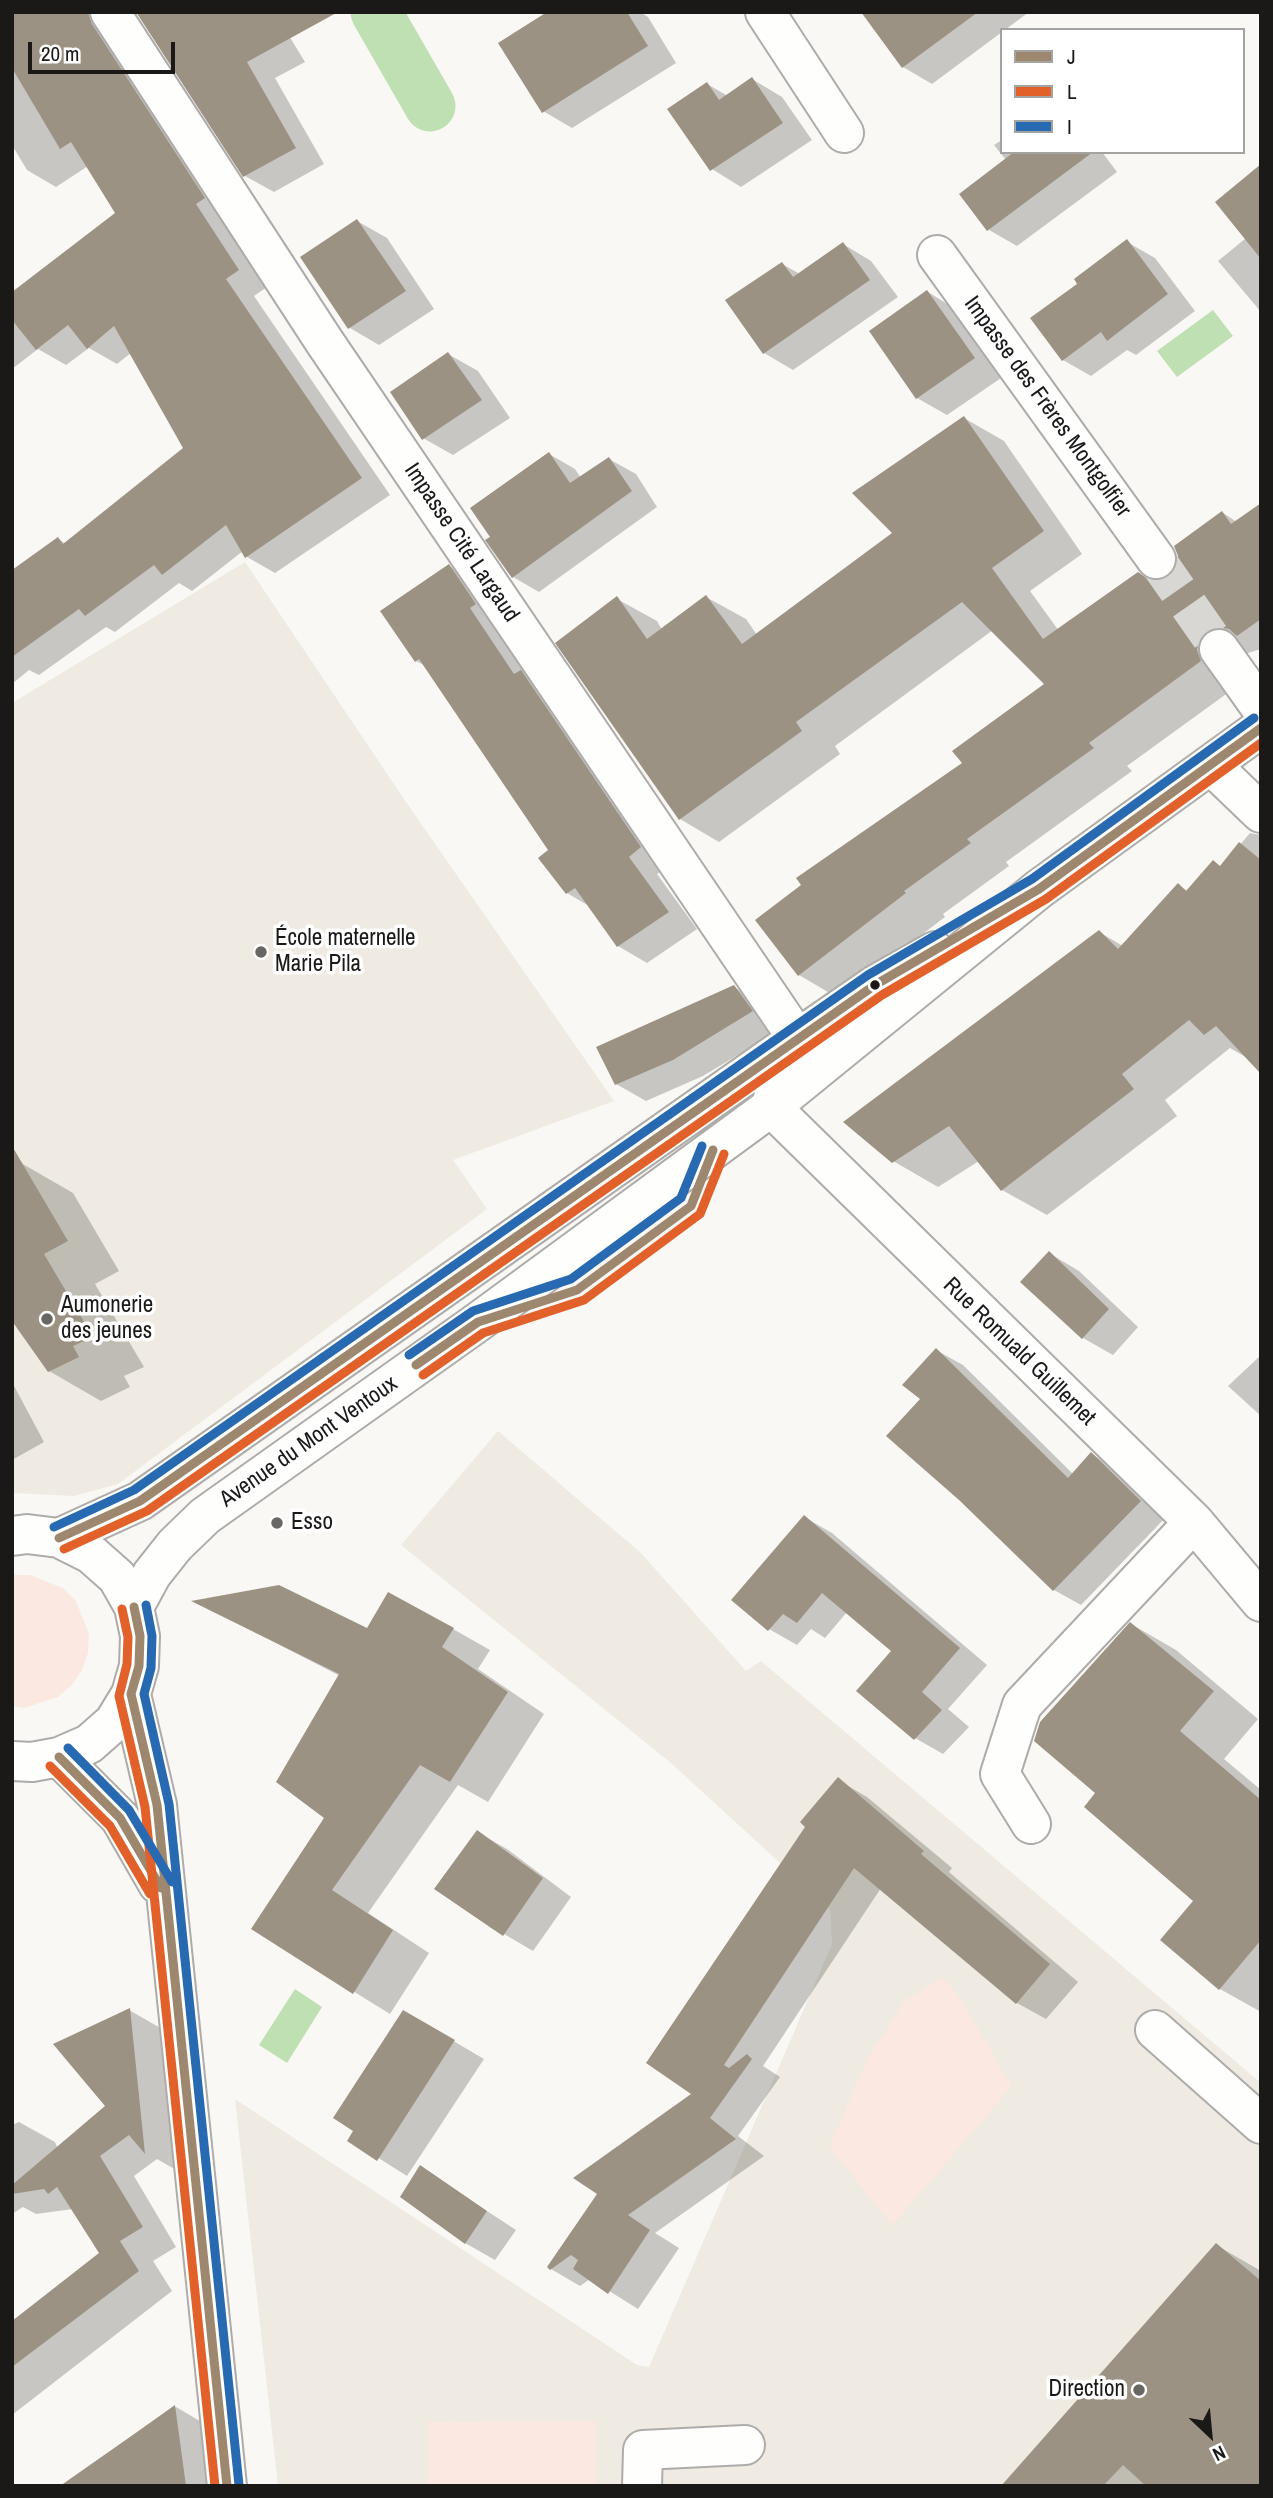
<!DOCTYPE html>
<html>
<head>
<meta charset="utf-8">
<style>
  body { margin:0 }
  #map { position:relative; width:1273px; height:2498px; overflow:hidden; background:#faf8f4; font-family:"Archivo Narrow",sans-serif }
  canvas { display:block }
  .frame { position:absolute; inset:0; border:14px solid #1a1917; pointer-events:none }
  .legend { position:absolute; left:1000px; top:28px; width:245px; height:126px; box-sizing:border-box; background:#fff; border:2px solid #a3a3a2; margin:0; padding:9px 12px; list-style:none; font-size:21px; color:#1a1917 }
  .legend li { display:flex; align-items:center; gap:14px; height:35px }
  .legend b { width:35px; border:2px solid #a3a3a2 }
  .north { position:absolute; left:1175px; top:2400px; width:70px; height:70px; -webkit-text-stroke:5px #fff; paint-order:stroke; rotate:154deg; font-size:19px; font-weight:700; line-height:28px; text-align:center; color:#1a1917 }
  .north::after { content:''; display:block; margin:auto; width:24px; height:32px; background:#1a1917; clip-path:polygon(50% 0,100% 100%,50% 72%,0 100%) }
  .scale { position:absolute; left:28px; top:42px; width:147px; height:32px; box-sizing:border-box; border:4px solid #1a1917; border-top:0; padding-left:9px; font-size:21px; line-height:24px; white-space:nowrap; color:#1a1917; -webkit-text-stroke:5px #fff; paint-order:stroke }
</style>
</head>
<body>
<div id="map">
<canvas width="1273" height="2498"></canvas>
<div class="frame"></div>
<ul class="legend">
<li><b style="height:9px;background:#9d876e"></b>J</li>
<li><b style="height:9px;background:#e2612b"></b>L</li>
<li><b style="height:9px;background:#276ab1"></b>I</li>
</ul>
<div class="north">N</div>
<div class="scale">20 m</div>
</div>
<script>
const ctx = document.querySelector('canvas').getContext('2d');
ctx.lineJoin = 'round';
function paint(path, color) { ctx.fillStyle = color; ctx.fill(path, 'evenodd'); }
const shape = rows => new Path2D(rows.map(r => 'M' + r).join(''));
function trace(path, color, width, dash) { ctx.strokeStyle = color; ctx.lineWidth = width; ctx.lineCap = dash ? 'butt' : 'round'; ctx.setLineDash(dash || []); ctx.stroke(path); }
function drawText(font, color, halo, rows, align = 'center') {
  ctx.font = font + ' "Archivo Narrow",sans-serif'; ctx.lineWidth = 7; ctx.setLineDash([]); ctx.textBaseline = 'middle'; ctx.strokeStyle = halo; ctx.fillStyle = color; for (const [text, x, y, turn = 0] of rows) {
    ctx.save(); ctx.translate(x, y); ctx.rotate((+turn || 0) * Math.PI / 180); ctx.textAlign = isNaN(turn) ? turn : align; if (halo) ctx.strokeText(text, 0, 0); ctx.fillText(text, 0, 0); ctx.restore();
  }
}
paint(shape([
  [245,562,406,802,614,1101,453,1160,487,1209,118,1484,74,1496,12,1493,12,703],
  [498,1431,641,1553,746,1671,761,1661,1261,2083,1261,2486,278,2486,235,2099,637,2365,649,2367,832,1944,830,1909,671,1763,401,1545]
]), '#efebe2');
paint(shape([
  [12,1575,30,1575,63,1588,76,1601,89,1634,88,1653,82,1670,72,1685,58,1697,24,1708,12,1706],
  [942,1977,956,1992,1012,2086,892,2226,829,2146,868,2058,904,2001],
  [595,2421,596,2486,428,2486,428,2422]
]), '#fbe8e0');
paint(shape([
  [1213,310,1233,336,1177,377,1157,351],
  [295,1989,322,2007,287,2063,259,2045]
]), '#bfe0b3');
paint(shape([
  [12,12,125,12,267,287,254,296,390,495,275,573,247,557,243,551,192,591,179,583,115,632,106,627,39,675,29,670,12,684,12,573,58,539,66,544,185,448,131,353,117,364,89,348,66,365,38,349,12,369,12,294,117,213,88,166,56,187,27,170,12,145],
  [138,12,280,21,305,62,275,78,324,164,274,192,245,176],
  [550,12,640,12,648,17,676,63,572,128,543,111],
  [877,12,1029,12,932,84,903,67],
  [752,79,782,97,812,140,741,187,712,169,707,84,728,96],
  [1002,140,1002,152,1102,152,1117,172,1017,246,989,230,961,194,1006,160,994,145],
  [1261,167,1261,312,1218,261,1246,238],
  [357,221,387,238,434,309,379,345,350,328,303,257],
  [1127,242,1155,258,1195,311,1136,355,1127,350,1091,376,1063,360,1079,284],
  [843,244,871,261,898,297,793,370,764,353,782,264,800,274],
  [928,292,957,310,1004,376,947,415,917,398],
  [448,354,478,371,510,418,453,455,423,438],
  [964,418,1004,441,1082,554,1030,591,1059,631,1152,581,1169,579,1223,513,1237,522,1261,505,1261,649,1245,654,1240,684,1127,766,1132,771,1006,862,1009,866,943,914,945,917,838,998,799,975,803,886,964,764,1047,684,993,630,835,746,840,754,719,842,680,819,617,599,657,621,662,630,706,597,746,619,757,635,895,533],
  [549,454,575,469,581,478,609,459,636,474,657,507,539,592,513,577,492,537],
  [449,566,478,583,669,865,657,874,697,929,647,963,618,946,589,906,567,893,551,850,426,666,416,661],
  [1250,833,1261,835,1261,1066,1230,1048,1165,1100,1177,1116,1047,1215,1002,1190,979,1161,938,1187,893,1161,1099,932,1123,946,1178,885,1188,891,1213,862,1221,867],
  [734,987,764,1004,781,1029,703,1076,646,1101,616,1084],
  [21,1163,73,1193,119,1271,95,1284,144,1367,124,1376,130,1387,101,1401,49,1371],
  [1049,1253,1079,1271,1138,1327,1113,1355,1083,1338],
  [936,1350,963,1365,1073,1474,1092,1454,1118,1470,1166,1517,1081,1605,1054,1590,922,1399],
  [1261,1355,1261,1416,1228,1386],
  [12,1382,44,1442,12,1460],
  [804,1517,832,1533,987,1665,948,1709,969,1727,943,1754,915,1738,893,1651,847,1612,825,1638,811,1629,797,1645,769,1629],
  [196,1602,368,1631,453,1629,490,1650,478,1669,544,1714,488,1802,458,1785,368,1913,429,1953,390,2014,253,1929,326,1818,340,1676],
  [1131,1624,1176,1650,1258,1719,1224,1759,1261,1790,1261,2012,1220,1989,1195,1900,1098,1793],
  [838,1780,867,1797,952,1868,949,1872,1078,1982,1046,2019,1017,2003,881,1888,763,2066,780,2077,738,2136,764,2156,655,2233,679,2248,638,2309,590,2279,580,2286,551,2269,694,2094],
  [477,1832,507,1849,571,1897,533,1951,504,1934],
  [129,2010,164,2030,178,2171,157,2159,134,2176,176,2247,153,2261,172,2291,12,2415,12,2323,101,2254,73,2209,36,2214,23,2207,12,2214,12,2125,19,2122,55,2142,58,2149,107,2106],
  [404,2012,484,2059,407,2176,350,2140],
  [421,2168,516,2230,495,2260,465,2243],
  [1216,2245,1261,2271,1261,2486,1003,2486],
  [176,2407,210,2427,217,2486,64,2485]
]), '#0003');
trace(shape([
  [376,12,430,106]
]), '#bfe0b3', 51);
paint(shape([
  [12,12,88,12,92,24,205,198,196,204,239,270,226,279,362,478,245,558,226,525,162,575,154,565,85,616,79,609,12,657,12,570,58,537,63,544,183,448,114,326,87,349,68,325,36,350,12,320,12,292,115,213,71,142,60,149,12,68],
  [136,12,338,12,247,62,296,148,243,177],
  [547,12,627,12,648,46,542,113,498,43],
  [861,12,978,12,902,68],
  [752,77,783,123,710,171,667,109,707,82,719,100],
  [1014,152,1093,152,987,231,959,194],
  [1261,164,1261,259,1215,202],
  [357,219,406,291,348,329,300,257],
  [1127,239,1168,294,1107,341,1101,332,1062,361,1030,318,1077,284,1074,279],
  [843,242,870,280,763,354,725,300,782,262,793,277],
  [927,290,975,358,916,399,869,331],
  [448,352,482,400,422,440,390,392],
  [964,416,1044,531,992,568,1043,639,1138,572,1148,579,1159,581,1168,577,1176,567,1178,556,1174,546,1222,511,1231,524,1261,503,1261,619,1237,636,1229,629,1218,627,1206,632,1199,639,1197,650,1201,661,1089,743,1094,748,967,839,971,843,904,891,906,893,798,976,755,920,801,885,796,878,962,763,952,751,1044,684,962,602,796,722,802,731,679,820,555,643,617,596,647,639,706,595,742,644,892,533,852,493],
  [549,452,570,483,609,457,632,491,512,578,485,540,490,537,470,508],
  [449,564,476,604,470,608,514,674,521,670,641,847,629,857,669,912,617,947,575,888,566,894,538,858,548,850,419,659,415,662,380,611],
  [1239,842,1261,860,1261,1074,1216,1026,1204,1035,1189,1020,1122,1074,1134,1089,1001,1191,949,1126,892,1163,843,1122,1099,930,1118,949,1178,883,1186,891,1213,860,1220,866],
  [734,985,753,1011,673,1060,615,1085,596,1047],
  [12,1146,68,1241,44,1254,93,1337,73,1346,79,1357,48,1372,12,1321],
  [1049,1251,1109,1309,1082,1339,1020,1282],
  [936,1348,1068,1478,1091,1452,1141,1501,1053,1591,959,1500,886,1436,920,1399,902,1385],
  [804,1515,960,1648,922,1692,942,1710,914,1740,856,1691,891,1651,822,1593,797,1623,783,1614,768,1631,731,1600],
  [279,1585,367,1628,388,1592,454,1628,442,1647,508,1692,450,1782,420,1765,332,1890,393,1930,353,1994,251,1929,324,1818,276,1782,339,1674,191,1601],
  [1130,1622,1214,1691,1180,1731,1261,1800,1261,1940,1219,1990,1160,1940,1193,1901,1084,1807,1095,1793,1034,1741,1040,1722],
  [838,1777,924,1851,921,1854,1050,1964,1016,2004,854,1868,724,2065,729,2068,747,2054,752,2059,710,2118,736,2139,628,2215,650,2230,608,2294,573,2269,578,2260,571,2255,550,2270,547,2267,597,2194,573,2178,691,2094,646,2063,805,1827,800,1822],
  [477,1830,543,1878,503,1936,434,1889],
  [130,2008,145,2154,129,2135,100,2156,143,2227,120,2241,139,2271,12,2367,12,2321,99,2253,57,2187,48,2194,44,2189,12,2194,12,2185,105,2106,53,2044],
  [403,2010,455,2040,377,2161,347,2141,353,2131,333,2118],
  [420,2165,487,2211,465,2244,400,2197],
  [1216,2243,1261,2281,1261,2486,1146,2486,1123,2465,1103,2486,1001,2486],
  [175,2405,186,2486,60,2486,137,2432]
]), '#9c9283');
trace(shape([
  [1156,559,1219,649]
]), '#d8d7d3', 38, [38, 19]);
const minor = shape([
  [110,12,324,341,816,1066],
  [765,12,844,133],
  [937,255,1156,559],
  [1219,649,1261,708],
  [1211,765,1261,813],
  [778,1075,771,1107,1194,1522,1261,1602],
  [1031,1824,1000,1774,1022,1705,1194,1522],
  [1155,2030,1261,2124],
  [642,2486,643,2450,745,2445]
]);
const secondary = shape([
  [12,1536,27,1534,59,1538,91,1554,117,1577,134,1607,140,1636,139,1666,131,1694,114,1722,89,1744,59,1757,32,1762,12,1761],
  [59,1538,140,1501,797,1039,875,985,935,951],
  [134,1607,152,1574,175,1545,205,1516,478,1322,771,1107,1039,889,1261,728],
  [131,1694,157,1805,227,2486],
  [59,1757,120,1818,158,1884]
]);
trace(minor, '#aeacaa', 42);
trace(secondary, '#aeacaa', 42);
trace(minor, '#fefefd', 38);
trace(secondary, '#fefefd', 38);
trace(shape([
  [416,1365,478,1322,577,1290,691,1206,713,1150],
  [59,1538,140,1501,875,985,1039,889,1261,728],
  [134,1607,140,1636,139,1666,131,1694,157,1805,227,2486],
  [59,1757,120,1818,161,1888]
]), '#9d876e', 9);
trace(shape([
  [423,1375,483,1333,584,1300,700,1214,724,1154],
  [64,1549,147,1511,882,995,1046,899,1261,743],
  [122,1609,128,1637,127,1664,119,1696,145,1807,215,2486],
  [50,1766,110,1826,150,1894]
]), '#e2612b', 9);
trace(shape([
  [409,1355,473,1311,571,1279,681,1198,702,1146],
  [54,1527,134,1490,868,975,1032,879,1254,718],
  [146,1605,152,1636,151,1668,144,1694,169,1804,239,2485],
  [68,1748,129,1810,172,1882]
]), '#276ab1', 9);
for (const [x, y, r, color] of [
  [261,952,7,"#686764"],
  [875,985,6,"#1a1917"],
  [47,1319,7,"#686764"],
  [277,1523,7,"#686764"],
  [1139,2390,7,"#686764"]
]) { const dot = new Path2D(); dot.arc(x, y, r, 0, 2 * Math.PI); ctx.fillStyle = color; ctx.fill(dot); trace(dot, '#fff', 2.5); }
drawText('23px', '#1a1917', '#fff', [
  ["Impasse des Frères Montgolfier",1047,407,54],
  ["Impasse Cité Largaud",461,543,56],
  ["Rue Romuald Guillemet",1019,1352,44],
  ["Avenue du Mont Ventoux",309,1442,-35]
]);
drawText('23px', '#1a1917', '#fff', [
  ["École maternelle",275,939],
  ["Marie Pila",275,965],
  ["Aumonerie",61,1306],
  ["des jeunes",61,1332],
  ["Esso",291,1523],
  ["Direction",1125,2390,"right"]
], 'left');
</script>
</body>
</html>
